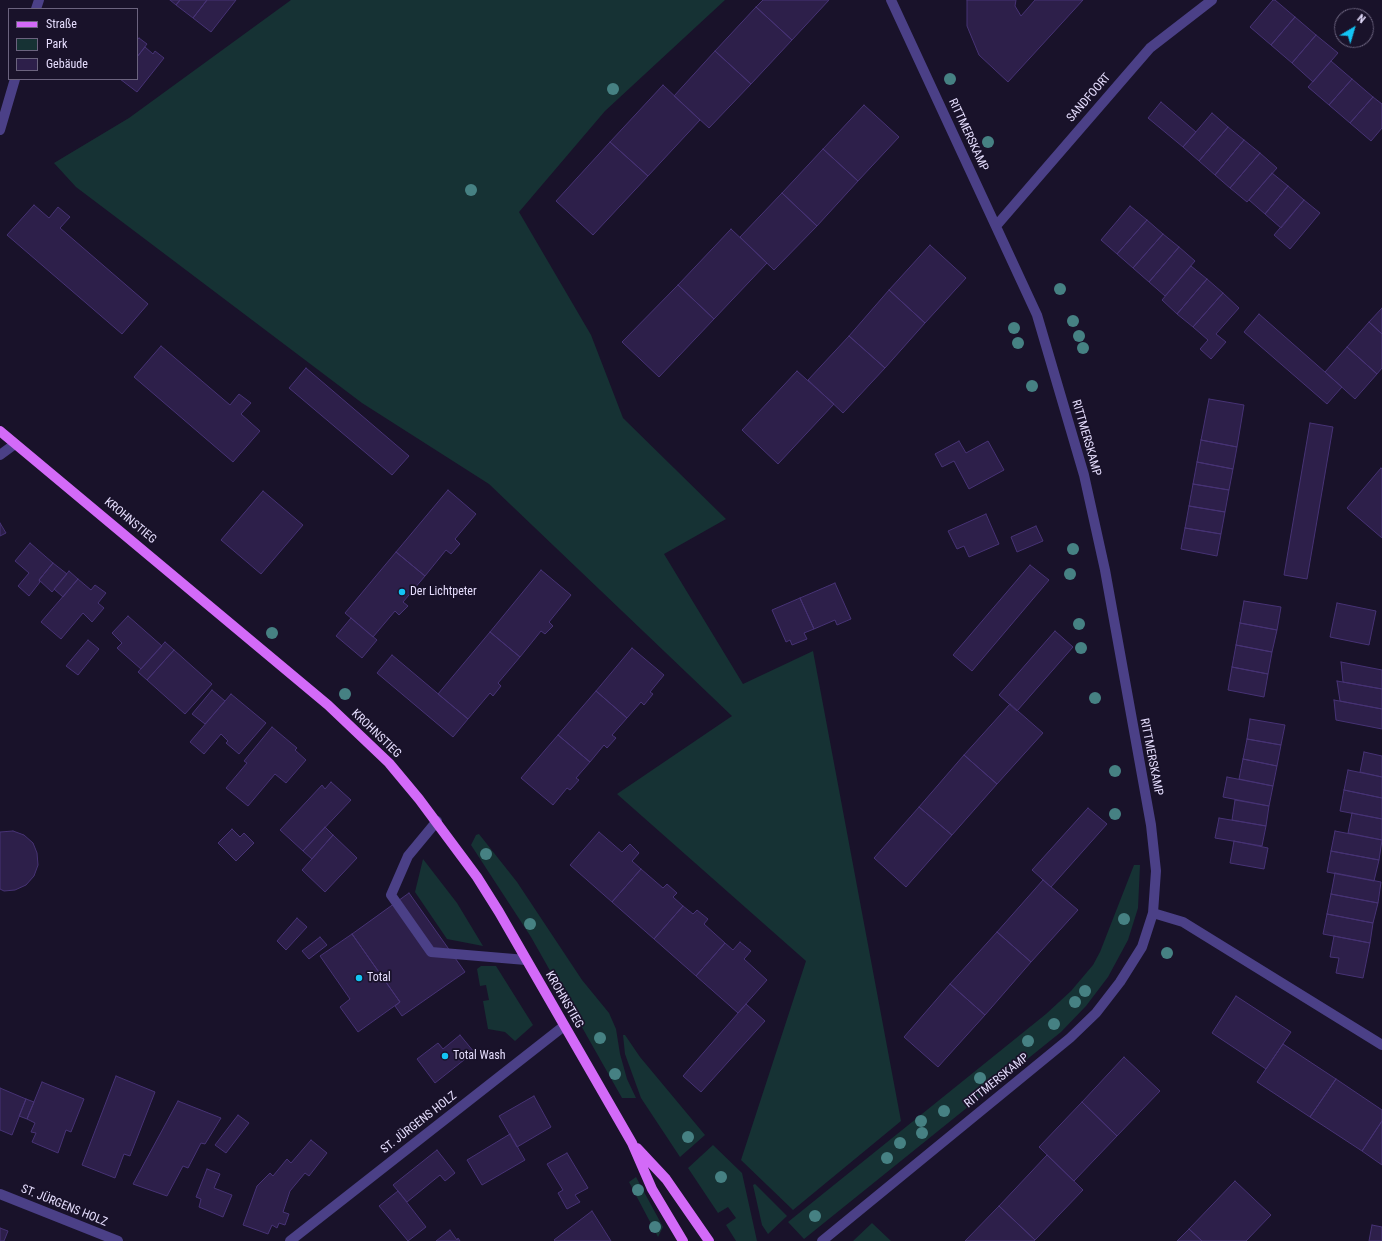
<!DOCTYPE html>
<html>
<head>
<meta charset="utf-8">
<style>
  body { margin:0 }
  #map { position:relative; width:1382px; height:1241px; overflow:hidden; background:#19122a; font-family:"Roboto Condensed",sans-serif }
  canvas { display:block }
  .legend { position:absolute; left:8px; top:8px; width:130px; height:72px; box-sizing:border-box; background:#19122a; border:1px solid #6b637e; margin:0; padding:5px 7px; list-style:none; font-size:12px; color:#e5ddfd }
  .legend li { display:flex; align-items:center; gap:8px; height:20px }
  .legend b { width:20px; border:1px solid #6b637e }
  .north { position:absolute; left:1334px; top:8px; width:40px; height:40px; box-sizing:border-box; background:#19122a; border:1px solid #6b637e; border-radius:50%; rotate:38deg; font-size:11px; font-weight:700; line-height:16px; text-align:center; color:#e5ddfd }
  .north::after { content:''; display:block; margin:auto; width:14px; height:18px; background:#13c4f4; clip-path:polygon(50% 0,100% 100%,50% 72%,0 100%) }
</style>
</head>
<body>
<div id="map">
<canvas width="1382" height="1241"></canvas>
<ul class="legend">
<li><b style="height:5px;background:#d36af8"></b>Straße</li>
<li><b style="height:11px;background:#163234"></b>Park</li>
<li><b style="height:11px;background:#2d1f4a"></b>Gebäude</li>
</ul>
<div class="north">N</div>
</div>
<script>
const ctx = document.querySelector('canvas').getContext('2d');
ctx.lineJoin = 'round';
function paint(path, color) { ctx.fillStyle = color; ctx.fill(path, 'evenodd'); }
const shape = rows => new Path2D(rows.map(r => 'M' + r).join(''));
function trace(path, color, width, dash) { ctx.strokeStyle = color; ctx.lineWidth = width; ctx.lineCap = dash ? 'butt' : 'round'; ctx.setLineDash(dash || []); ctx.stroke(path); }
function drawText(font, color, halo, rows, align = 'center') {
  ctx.font = font + ' "Roboto Condensed",sans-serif'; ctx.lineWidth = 3.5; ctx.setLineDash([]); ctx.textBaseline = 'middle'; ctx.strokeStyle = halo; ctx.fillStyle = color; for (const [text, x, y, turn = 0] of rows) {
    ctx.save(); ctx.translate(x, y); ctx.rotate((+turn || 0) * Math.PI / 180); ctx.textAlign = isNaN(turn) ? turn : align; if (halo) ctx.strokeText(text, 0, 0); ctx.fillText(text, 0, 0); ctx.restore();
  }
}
paint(shape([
  [291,0,725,0,605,111,519,212,591,335,623,418,726,519,664,554,743,684,813,651,901,1121,793,1210,741,1160,806,961,617,794,732,716,489,484,362,403,76,187,54,163,129,118],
  [479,834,517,882,582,980,609,1013,616,1029,620,1054,627,1079,636,1098,622,1098,531,937,471,845,476,835],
  [423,859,457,903,483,946,447,939,415,892],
  [1134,865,1140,865,1138,908,1128,940,1108,977,1086,1006,1061,1032,804,1239,788,1222,1046,1014,1071,991,1093,965,1100,952],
  [481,966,496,966,533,1025,515,1041,505,1032,488,1029,483,1001,489,1000,486,985,480,986,477,969],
  [623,1035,625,1035,640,1057,705,1135,680,1157,641,1098,625,1054],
  [713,1145,742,1173,757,1241,736,1241,726,1225,736,1218,728,1207,718,1213,688,1168],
  [636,1177,663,1227,658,1237,629,1182],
  [755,1184,787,1216,768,1234,762,1225,753,1185],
  [872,1223,891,1241,853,1241]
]), '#163234');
const building = shape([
  [170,0,180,0,176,5,170,0],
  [180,0,207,0,193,18,176,5,180,0],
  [207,0,236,0,211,32,193,18,207,0],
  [763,0,829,0,792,40,756,7,763,0],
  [967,0,1016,0,1015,6,1021,16,1035,0,1083,0,1008,82,979,55,967,26,967,0],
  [1273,0,1275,0,1295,17,1271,45,1250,27,1273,0],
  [756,7,792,40,751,84,715,51,756,7],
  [1295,17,1316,35,1292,63,1271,45,1295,17],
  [1316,35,1338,53,1313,82,1292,63,1316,35],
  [139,38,147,44,137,57,137,40,139,38],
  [145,47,153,54,155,51,164,58,137,92,120,79,137,79,137,57,145,47],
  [715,51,751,84,709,128,674,96,715,51],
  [1331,61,1352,79,1329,105,1308,87,1331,61],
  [1352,79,1373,97,1350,123,1329,105,1352,79],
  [663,85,700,120,648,176,610,142,663,85],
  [1373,97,1382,104,1382,128,1371,141,1350,123,1373,97],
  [1161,102,1196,132,1183,147,1148,118,1161,102],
  [864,105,899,137,858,181,823,149,864,105],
  [1212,113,1228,127,1199,161,1183,147,1212,113],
  [1228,127,1244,140,1215,175,1199,161,1228,127],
  [1244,140,1260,153,1230,188,1215,175,1244,140],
  [610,142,648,176,593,235,556,201,610,142],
  [823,149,858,181,817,226,782,193,823,149],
  [1260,153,1277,168,1247,202,1230,188,1260,153],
  [1272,173,1288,186,1265,214,1249,200,1272,173],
  [1288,186,1304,200,1281,228,1265,214,1288,186],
  [782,193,817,226,774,270,740,237,782,193],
  [1304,200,1320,213,1290,249,1274,235,1304,200],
  [34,205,49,218,58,207,70,217,60,228,148,304,122,334,7,235,34,205],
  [1130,206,1147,220,1117,254,1101,240,1130,206],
  [1147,220,1163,234,1133,268,1117,254,1147,220],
  [731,229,767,263,714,319,678,285,731,229],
  [1163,234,1179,247,1149,282,1133,268,1163,234],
  [930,245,966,278,925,323,889,290,930,245],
  [1179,247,1195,261,1165,296,1149,282,1179,247],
  [1191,266,1207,279,1177,314,1162,300,1191,266],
  [1207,279,1223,293,1193,327,1177,314,1207,279],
  [678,285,714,319,659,377,622,342,678,285],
  [889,290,925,323,885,368,849,336,889,290],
  [1223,293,1239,308,1216,334,1226,342,1211,359,1200,349,1208,340,1193,327,1223,293],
  [1382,308,1382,334,1369,322,1382,308],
  [1259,314,1342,387,1327,404,1244,332,1259,314],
  [1369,322,1382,334,1382,368,1377,374,1347,347,1369,322],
  [849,336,885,368,843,413,808,380,849,336],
  [161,346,230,405,239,394,251,403,241,414,260,431,233,462,134,377,161,346],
  [1347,347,1377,374,1355,399,1325,372,1347,347],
  [306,368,409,456,392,475,289,388,306,368],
  [797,371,834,404,778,464,742,430,797,371],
  [1209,399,1244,405,1237,447,1201,440,1209,399],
  [1310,423,1333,427,1307,579,1284,575,1310,423],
  [1201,440,1237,447,1233,469,1197,462,1201,440],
  [959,441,966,453,988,441,1004,470,969,489,954,461,942,467,935,454,959,441],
  [1197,462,1233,469,1229,490,1193,484,1197,462],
  [1381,468,1382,469,1382,538,1347,508,1381,468],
  [1193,484,1229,490,1225,512,1189,506,1193,484],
  [448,490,476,514,455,539,460,544,451,554,446,550,425,576,396,552,448,490],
  [263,491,303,525,261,574,221,540,263,491],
  [1189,506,1225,512,1221,534,1185,528,1189,506],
  [986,514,999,544,969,557,964,546,957,549,948,531,986,514],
  [0,523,6,533,0,536,0,523],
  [1036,526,1043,541,1017,552,1011,537,1036,526],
  [1185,528,1221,534,1217,556,1181,549,1185,528],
  [30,543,53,563,39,580,40,582,29,596,18,586,29,573,15,561,30,543],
  [396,552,425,576,403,602,408,606,399,615,395,611,373,637,345,613,396,552],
  [53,563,67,574,52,592,39,580,53,563],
  [1030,565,1049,580,972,671,953,655,1030,565],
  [541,570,571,595,549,622,553,626,545,634,541,631,520,657,490,632,541,570],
  [69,571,78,579,63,597,54,589,69,571],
  [78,579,91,590,95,585,106,593,98,603,104,608,92,622,83,613,61,639,41,622,78,579],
  [835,583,851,619,837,625,835,620,814,629,800,598,835,583],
  [800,598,814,629,804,633,807,639,792,645,790,640,786,642,772,610,800,598],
  [1244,601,1281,607,1277,630,1240,623,1244,601],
  [1337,603,1376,611,1369,645,1330,637,1337,603],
  [128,616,162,646,141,669,117,648,122,643,112,633,128,616],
  [351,618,377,640,362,658,336,636,351,618],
  [1240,623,1277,630,1272,652,1236,645,1240,623],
  [1055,631,1073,647,1017,711,999,695,1055,631],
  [490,632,520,657,498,683,501,686,493,696,490,693,468,719,438,694,490,632],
  [88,640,99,649,78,675,66,666,88,640],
  [165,642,174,650,147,680,138,672,165,642],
  [1236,645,1272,652,1268,674,1232,667,1236,645],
  [632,648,664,675,650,692,653,694,644,705,641,702,627,718,596,691,632,648],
  [174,650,212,684,185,714,147,680,174,650],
  [392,655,468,719,453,737,377,673,392,655],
  [1341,662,1382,670,1382,689,1343,682,1341,662],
  [1232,667,1268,674,1264,697,1228,690,1232,667],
  [1337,681,1382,689,1382,709,1340,701,1337,681],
  [212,690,225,701,205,724,192,714,212,690],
  [596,691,627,718,612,735,616,738,607,748,604,745,590,762,558,735,596,691],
  [231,694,266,723,239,754,226,743,228,741,221,734,204,754,190,742,231,694],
  [1334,700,1382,709,1382,729,1336,720,1334,700],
  [1010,704,1043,733,997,784,964,755,1010,704],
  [1250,719,1285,725,1281,745,1247,739,1250,719],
  [272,727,297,748,295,750,306,760,286,783,275,774,248,806,226,788,247,763,244,761,272,727],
  [558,735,590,762,576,778,579,780,570,790,567,788,553,805,521,778,558,735],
  [1247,739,1281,745,1277,766,1243,759,1247,739],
  [1364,752,1382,756,1382,777,1360,772,1364,752],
  [964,755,997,784,952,835,919,807,964,755],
  [1243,759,1277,766,1273,786,1239,779,1243,759],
  [1348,770,1382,777,1382,798,1344,790,1348,770],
  [1227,777,1273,786,1269,806,1223,797,1227,777],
  [331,782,351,800,303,851,280,830,322,785,325,789,331,782],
  [1344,790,1382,798,1382,819,1340,811,1344,790],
  [1235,800,1269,806,1266,826,1232,820,1235,800],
  [919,807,952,835,906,887,874,858,919,807],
  [1088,808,1107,824,1051,887,1032,870,1088,808],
  [1352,813,1382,819,1382,840,1348,833,1352,813],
  [1219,818,1266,826,1262,846,1215,838,1219,818],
  [325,827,333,835,312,859,303,851,325,827],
  [232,829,240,837,244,833,254,843,236,861,218,843,232,829],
  [13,831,24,835,33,843,37,853,38,865,34,876,26,885,15,890,4,891,0,889,0,832,13,831],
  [1335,831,1382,840,1379,860,1331,851,1335,831],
  [599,832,622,852,630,844,639,853,632,861,641,869,612,902,570,865,599,832],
  [333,835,357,858,325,892,302,870,333,835],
  [1234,841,1268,848,1264,869,1230,863,1234,841],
  [1331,851,1379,860,1374,881,1327,872,1331,851],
  [641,869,663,888,667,884,677,893,673,897,683,906,654,939,612,902,641,869],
  [1335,873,1381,882,1378,903,1331,894,1335,873],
  [1043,880,1078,910,1031,962,997,932,1043,880],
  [409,893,465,972,402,1016,395,1006,400,1002,352,934,409,893],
  [1331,894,1378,903,1373,923,1327,914,1331,894],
  [683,906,693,914,697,910,708,919,704,924,725,943,696,976,654,939,683,906],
  [1327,914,1373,923,1370,943,1323,934,1327,914],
  [297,918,307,927,286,950,277,941,297,918],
  [997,932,1031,962,985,1015,950,984,997,932],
  [352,934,400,1002,358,1032,340,1007,350,999,320,956,352,934],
  [1334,936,1370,943,1363,978,1336,973,1339,958,1330,957,1334,936],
  [320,937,327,945,309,959,302,951,320,937],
  [740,942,751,951,744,959,767,980,738,1013,696,976,725,943,733,950,740,942],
  [950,984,985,1015,938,1067,904,1037,950,984],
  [1236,996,1291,1032,1266,1069,1212,1033,1236,996],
  [746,1004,765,1021,701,1092,683,1076,746,1004],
  [460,1035,474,1052,435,1083,417,1059,438,1043,443,1049,460,1035],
  [1283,1044,1336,1079,1310,1117,1257,1082,1283,1044],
  [1124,1057,1160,1091,1117,1136,1082,1102,1124,1057],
  [116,1076,155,1092,130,1156,124,1154,115,1178,82,1165,116,1076],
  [1336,1079,1382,1110,1382,1121,1362,1151,1310,1117,1336,1079],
  [42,1082,84,1099,71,1132,66,1130,58,1153,32,1142,36,1133,31,1132,35,1123,27,1119,42,1082],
  [0,1088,26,1099,12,1135,0,1130,0,1088],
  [534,1096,551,1127,517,1147,499,1116,534,1096],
  [26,1099,34,1102,27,1119,19,1116,26,1099],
  [178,1101,221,1118,205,1144,201,1143,188,1168,183,1166,167,1196,133,1184,178,1101],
  [1082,1102,1117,1136,1074,1181,1039,1147,1082,1102],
  [238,1115,249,1123,226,1153,215,1145,238,1115],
  [1382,1121,1382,1165,1362,1151,1382,1121],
  [510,1134,525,1160,482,1185,467,1160,510,1134],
  [311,1140,327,1153,309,1176,305,1173,290,1191,283,1212,289,1214,285,1225,279,1223,277,1228,272,1225,268,1234,243,1225,257,1186,270,1173,273,1176,287,1159,291,1163,311,1140],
  [437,1150,455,1173,445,1181,440,1175,407,1202,393,1185,437,1150],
  [567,1153,588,1188,575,1195,580,1202,567,1209,558,1193,563,1190,547,1164,567,1153],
  [1047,1155,1083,1190,1035,1240,999,1206,1047,1155],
  [207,1169,220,1174,214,1188,232,1195,223,1217,199,1207,201,1199,196,1197,207,1169],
  [1235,1181,1271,1215,1246,1241,1202,1241,1189,1229,1235,1181],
  [398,1191,426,1227,408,1241,379,1206,398,1191],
  [999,1206,1035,1240,1034,1241,965,1241,999,1206],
  [592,1211,611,1241,555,1241,554,1240,592,1211],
  [1372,1225,1382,1227,1382,1241,1369,1241,1372,1225],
  [0,1228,8,1231,4,1241,0,1241,0,1228],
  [1189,1229,1202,1241,1177,1241,1189,1229],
  [450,1230,457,1240,458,1238,460,1241,436,1241,450,1230]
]);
paint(building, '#2d1f4a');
trace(building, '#473375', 1);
trace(shape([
  [36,9,39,0],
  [0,130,15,79],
  [996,226,1150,48,1212,0],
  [0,455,15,444],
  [437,821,408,856,391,895,431,952,526,960],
  [1153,913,1183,922,1382,1045],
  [0,1194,118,1241],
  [290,1241,564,1026],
  [822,1241,1070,1038,1096,1013,1120,982,1142,947,1153,913,1156,871,1151,825,1105,570,1084,475,1037,315,891,0]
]), '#4b4087', 10);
trace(shape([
  [0,431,328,705,389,763,419,799,477,877,499,912,632,1143,652,1189,683,1241],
  [637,1148,666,1179,709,1241]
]), '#d36af8', 10);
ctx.fillStyle = '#468183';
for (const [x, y] of [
  [950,79],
  [613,89],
  [988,142],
  [471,190],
  [1060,289],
  [1073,321],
  [1014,328],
  [1079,336],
  [1018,343],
  [1083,348],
  [1032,386],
  [1073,549],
  [1070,574],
  [1079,624],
  [272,633],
  [1081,648],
  [345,694],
  [1095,698],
  [1115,771],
  [1115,814],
  [486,854],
  [1124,919],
  [530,924],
  [1167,953],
  [1085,991],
  [1075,1002],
  [1054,1024],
  [600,1038],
  [1028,1041],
  [615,1074],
  [980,1078],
  [944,1111],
  [921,1121],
  [922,1133],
  [688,1137],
  [900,1143],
  [887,1158],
  [721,1177],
  [638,1190],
  [815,1216],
  [655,1227]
]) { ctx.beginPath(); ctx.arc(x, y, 6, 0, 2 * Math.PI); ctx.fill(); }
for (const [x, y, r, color] of [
  [402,592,4,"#13c4f4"],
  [359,978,4,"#13c4f4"],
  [445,1056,4,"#13c4f4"]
]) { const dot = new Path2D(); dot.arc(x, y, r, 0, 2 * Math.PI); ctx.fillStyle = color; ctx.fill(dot); trace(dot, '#19122a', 1.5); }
drawText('12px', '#e5ddfd', '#19122a', [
  ["SANDFOORT",1089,98,-49],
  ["RITTMERSKAMP",968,135,65],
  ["RITTMERSKAMP",1086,438,74],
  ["KROHNSTIEG",130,521,40],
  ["KROHNSTIEG",376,734,44],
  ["RITTMERSKAMP",1151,757,79],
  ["KROHNSTIEG",564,1000,60],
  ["RITTMERSKAMP",997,1081,-39],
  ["ST. JÜRGENS HOLZ",419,1123,-38],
  ["ST. JÜRGENS HOLZ",64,1206,22]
]);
drawText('12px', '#e5ddfd', '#19122a', [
  ["Der Lichtpeter",410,592],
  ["Total",367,978],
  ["Total Wash",453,1056]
], 'left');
</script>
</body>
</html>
